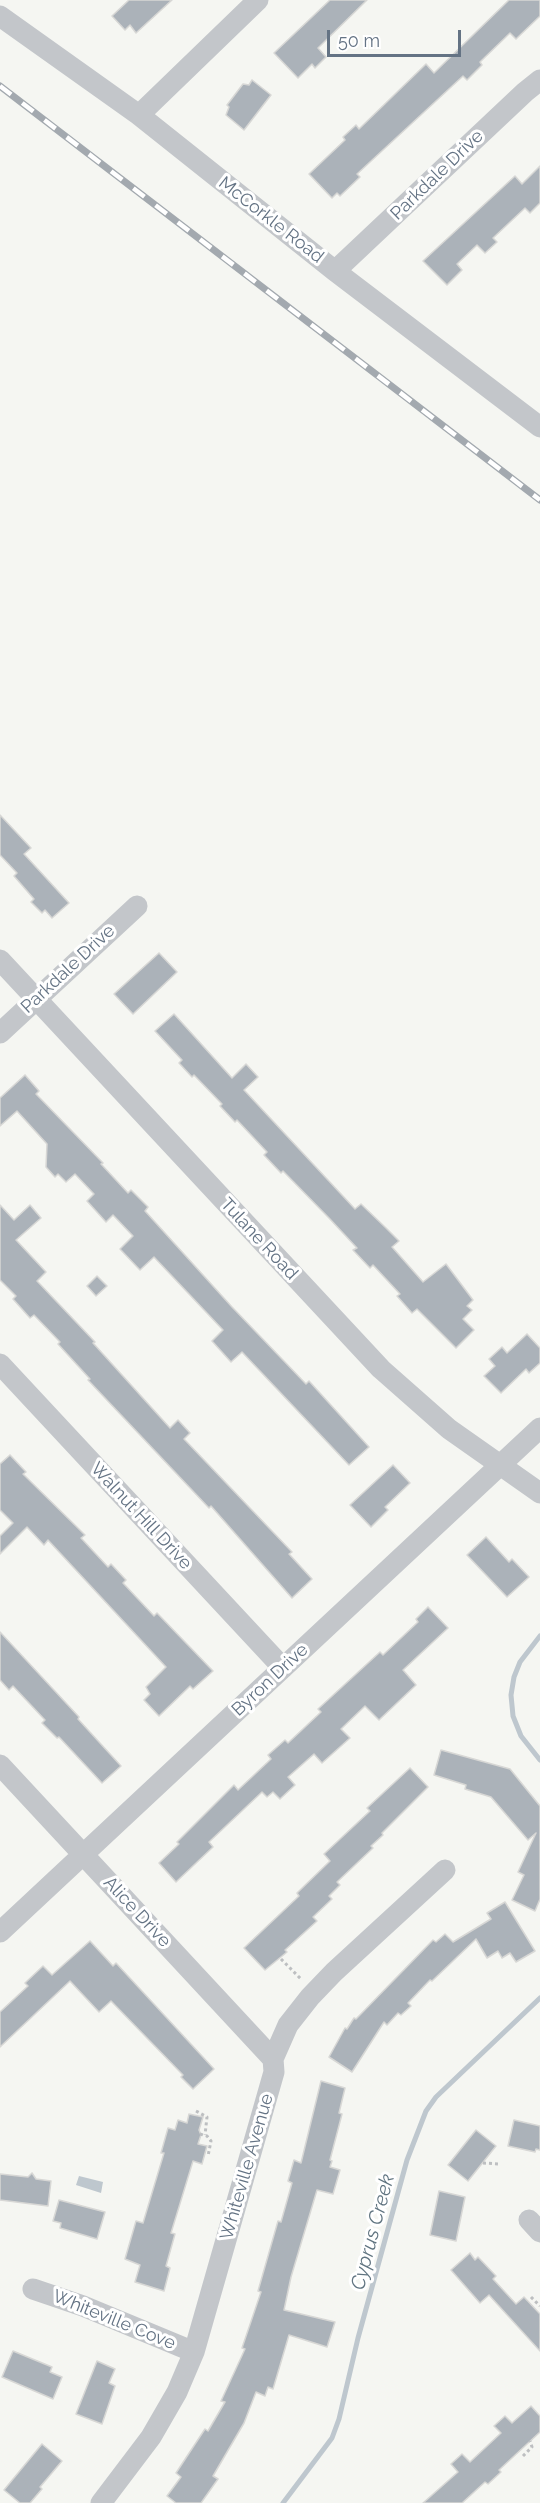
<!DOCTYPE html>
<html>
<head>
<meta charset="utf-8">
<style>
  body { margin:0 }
  #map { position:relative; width:540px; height:2503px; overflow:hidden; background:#f5f6f2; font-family:Raleway,sans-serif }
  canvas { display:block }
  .scale { position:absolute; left:327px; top:30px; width:134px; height:27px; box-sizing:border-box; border:3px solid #647384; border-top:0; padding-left:8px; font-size:18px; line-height:21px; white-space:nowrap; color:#647384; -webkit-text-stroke:4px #fff; paint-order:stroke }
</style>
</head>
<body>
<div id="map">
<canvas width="540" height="2503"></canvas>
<div class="scale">50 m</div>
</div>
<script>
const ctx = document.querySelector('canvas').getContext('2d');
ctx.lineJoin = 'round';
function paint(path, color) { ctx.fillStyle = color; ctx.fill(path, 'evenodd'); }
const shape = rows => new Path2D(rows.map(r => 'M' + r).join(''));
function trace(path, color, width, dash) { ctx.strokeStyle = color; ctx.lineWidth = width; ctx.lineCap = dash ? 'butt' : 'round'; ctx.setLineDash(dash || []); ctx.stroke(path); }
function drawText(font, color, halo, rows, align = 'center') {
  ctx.font = font + ' Raleway,sans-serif'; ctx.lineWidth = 6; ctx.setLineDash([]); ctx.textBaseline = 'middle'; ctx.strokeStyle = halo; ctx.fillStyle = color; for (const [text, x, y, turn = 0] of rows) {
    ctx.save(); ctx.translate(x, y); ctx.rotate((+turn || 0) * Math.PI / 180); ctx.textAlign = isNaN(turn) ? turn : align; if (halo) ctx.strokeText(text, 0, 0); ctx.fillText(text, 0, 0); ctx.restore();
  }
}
paint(shape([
  [79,2176,103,2182,101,2193,76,2185]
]), '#bec7ce');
trace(shape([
  [540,1636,520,1662,514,1677,511,1695,513,1716,521,1736,540,1760],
  [283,2503,332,2438,339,2419,358,2338,407,2160,426,2111,436,2097,540,1998]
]), '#bec7ce', 5);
const building = shape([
  [129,0,172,0,136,33,130,25,125,30,112,16,129,0],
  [330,0,367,0,318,48,326,57,315,68,312,64,298,78,274,53,330,0],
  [509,0,540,0,540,16,516,39,510,33,480,62,482,65,467,80,463,76,357,174,360,177,340,196,337,193,332,198,309,174,345,140,343,137,356,125,359,129,426,64,434,73,509,0],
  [252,80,271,95,244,130,226,115,229,107,227,105,243,84,249,85,252,80],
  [540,166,540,203,530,213,525,208,493,238,497,242,485,253,477,245,457,264,462,270,447,285,423,261,515,176,522,184,540,166],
  [0,815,31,848,24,854,69,903,52,918,45,910,42,913,31,902,34,899,14,876,17,873,0,855,0,815],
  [159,953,177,972,133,1014,114,994,159,953],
  [174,1014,232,1078,246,1064,258,1077,244,1090,355,1209,361,1204,386,1228,399,1241,392,1247,423,1282,446,1264,473,1300,467,1306,472,1310,463,1319,474,1330,456,1348,417,1309,412,1313,397,1296,400,1294,373,1265,370,1268,353,1250,357,1248,329,1218,283,1171,281,1173,264,1155,267,1152,237,1120,235,1122,220,1106,222,1104,194,1075,192,1077,179,1063,182,1060,155,1031,174,1014],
  [25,1075,39,1091,36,1094,103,1163,101,1164,128,1193,131,1190,148,1207,145,1211,232,1307,306,1384,309,1381,369,1447,349,1465,242,1352,231,1362,212,1341,223,1330,154,1257,140,1270,120,1249,133,1236,113,1215,106,1222,87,1201,94,1194,75,1174,66,1182,58,1174,55,1177,46,1167,47,1144,17,1111,0,1126,0,1098,25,1075],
  [0,1205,14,1220,30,1205,41,1218,16,1240,46,1272,37,1281,95,1342,93,1343,170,1428,178,1420,190,1433,184,1439,292,1552,289,1554,312,1579,292,1598,211,1506,209,1508,88,1380,90,1379,58,1344,60,1342,34,1315,30,1318,13,1299,16,1296,0,1280,0,1205],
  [97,1276,107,1286,96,1296,87,1286,97,1276],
  [527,1334,540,1348,540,1363,529,1373,526,1369,501,1393,484,1376,495,1366,489,1359,502,1347,507,1353,527,1334],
  [10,1455,26,1472,23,1474,85,1535,81,1538,108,1567,111,1564,126,1580,123,1583,154,1616,157,1613,213,1671,193,1689,190,1686,159,1716,144,1700,150,1694,146,1687,166,1667,48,1540,44,1545,27,1527,0,1554,0,1536,13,1523,0,1510,0,1464,10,1455],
  [393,1465,410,1483,385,1507,388,1510,371,1527,350,1505,393,1465],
  [486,1537,509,1562,512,1559,529,1577,507,1597,467,1555,486,1537],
  [428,1607,448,1628,403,1670,416,1685,379,1720,365,1706,341,1729,350,1738,322,1763,314,1754,288,1777,295,1785,280,1799,273,1792,267,1797,262,1792,209,1842,213,1847,176,1882,159,1863,179,1844,177,1842,234,1785,238,1790,271,1759,268,1755,285,1740,288,1743,321,1712,318,1709,380,1652,383,1655,418,1622,416,1619,428,1607],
  [0,1632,79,1717,78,1719,121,1766,102,1783,59,1737,57,1738,42,1723,45,1720,13,1686,9,1690,0,1680,0,1632],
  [441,1750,510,1769,540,1806,540,1899,535,1911,512,1900,524,1875,518,1872,536,1833,528,1840,491,1797,465,1789,466,1785,434,1775,441,1750],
  [410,1768,428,1787,382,1833,383,1835,371,1846,373,1848,337,1882,340,1885,329,1896,332,1899,313,1917,317,1921,285,1950,287,1952,265,1970,244,1948,299,1896,297,1893,330,1861,324,1854,370,1811,367,1808,410,1768],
  [505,1902,535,1951,516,1962,510,1953,502,1958,498,1951,487,1958,476,1939,432,1981,430,1980,408,2003,411,2006,401,2015,398,2013,387,2025,384,2022,352,2072,329,2057,345,2028,347,2029,354,2018,356,2019,433,1940,436,1942,445,1934,453,1942,491,1919,487,1913,505,1902],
  [90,1941,113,1966,116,1963,214,2069,193,2089,181,2077,183,2075,111,2001,99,2012,70,1981,0,2047,0,2012,28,1986,25,1983,43,1966,52,1975,90,1941],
  [321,2081,345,2088,339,2113,342,2114,330,2160,332,2161,330,2167,340,2170,333,2194,317,2190,291,2277,284,2310,335,2322,327,2347,289,2335,273,2389,268,2387,265,2396,256,2392,244,2423,213,2476,218,2479,201,2503,176,2503,167,2496,181,2477,176,2473,205,2429,208,2431,225,2402,221,2401,245,2349,242,2348,261,2292,258,2291,278,2221,281,2222,292,2183,288,2181,294,2160,301,2163,321,2081],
  [189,2114,203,2117,199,2130,201,2135,198,2144,207,2146,202,2164,193,2161,171,2233,175,2234,166,2266,170,2268,164,2291,135,2282,140,2265,125,2259,136,2221,143,2223,164,2153,161,2153,168,2128,175,2130,178,2120,187,2123,189,2114],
  [514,2120,540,2126,540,2150,536,2149,535,2152,508,2146,514,2120],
  [476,2130,496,2146,468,2181,448,2165,476,2130],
  [32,2173,36,2179,51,2181,48,2206,0,2200,0,2174,28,2177,32,2173],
  [439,2191,465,2197,456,2241,430,2235,439,2191],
  [59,2200,105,2212,97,2239,60,2228,61,2223,53,2221,59,2200],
  [470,2253,475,2260,478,2257,496,2276,493,2279,516,2304,524,2297,540,2314,540,2351,489,2295,480,2303,451,2270,470,2253],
  [13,2351,52,2367,50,2372,62,2377,53,2399,2,2377,13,2351],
  [97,2361,115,2369,109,2383,115,2386,102,2424,76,2414,97,2361],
  [531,2406,540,2416,540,2432,499,2470,501,2472,488,2484,485,2482,462,2503,423,2503,458,2472,451,2464,462,2454,470,2462,501,2433,494,2426,505,2416,512,2423,531,2406],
  [42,2444,62,2461,40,2487,42,2489,30,2503,20,2503,4,2490,42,2444]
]);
paint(building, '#abb2b9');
trace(building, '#d7d7d5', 1.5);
trace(shape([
  [281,1959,301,1979],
  [196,2111,207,2117,205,2135],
  [200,2134,207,2136,211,2141,208,2156],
  [483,2163,500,2164],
  [531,2297,540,2306],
  [523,2456,532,2447,530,2441]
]), '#bdbfc1', 3, [3, 3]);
trace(shape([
  [0,16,139,115,335,271,540,427],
  [139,115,258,0],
  [335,271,525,92,540,80],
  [0,960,381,1369,449,1429,540,1493],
  [0,1033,137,906],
  [0,1364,283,1668],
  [0,1765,273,2059],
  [0,1932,540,1428],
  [529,2220,540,2232],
  [33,2289,83,2306,194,2352],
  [101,2503,151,2437,177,2392,194,2352,274,2072,273,2059,288,2025,310,1997,334,1972,445,1870]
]), '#c3c6ca', 21);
const rail = shape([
  [0,86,540,500]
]);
trace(rail, '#a3a9af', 7);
trace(rail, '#fff', 4.5, [14]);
drawText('18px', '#647384', '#fff', [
  ["Parkdale Drive",437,175,-44],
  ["McCorkle Road",271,220,38],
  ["Parkdale Drive",68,969,-43],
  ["Tulane Road",259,1239,47],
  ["Walnut Hill Drive",141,1516,47],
  ["Byron Drive",270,1680,-43],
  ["Alice Drive",137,1912,47],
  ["Whiteville Avenue",247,2167,-74],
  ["Whiteville Cove",114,2320,22]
]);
drawText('italic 20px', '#607480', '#fff', [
  ["Cyprus Creek",373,2232,-75]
]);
</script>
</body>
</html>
